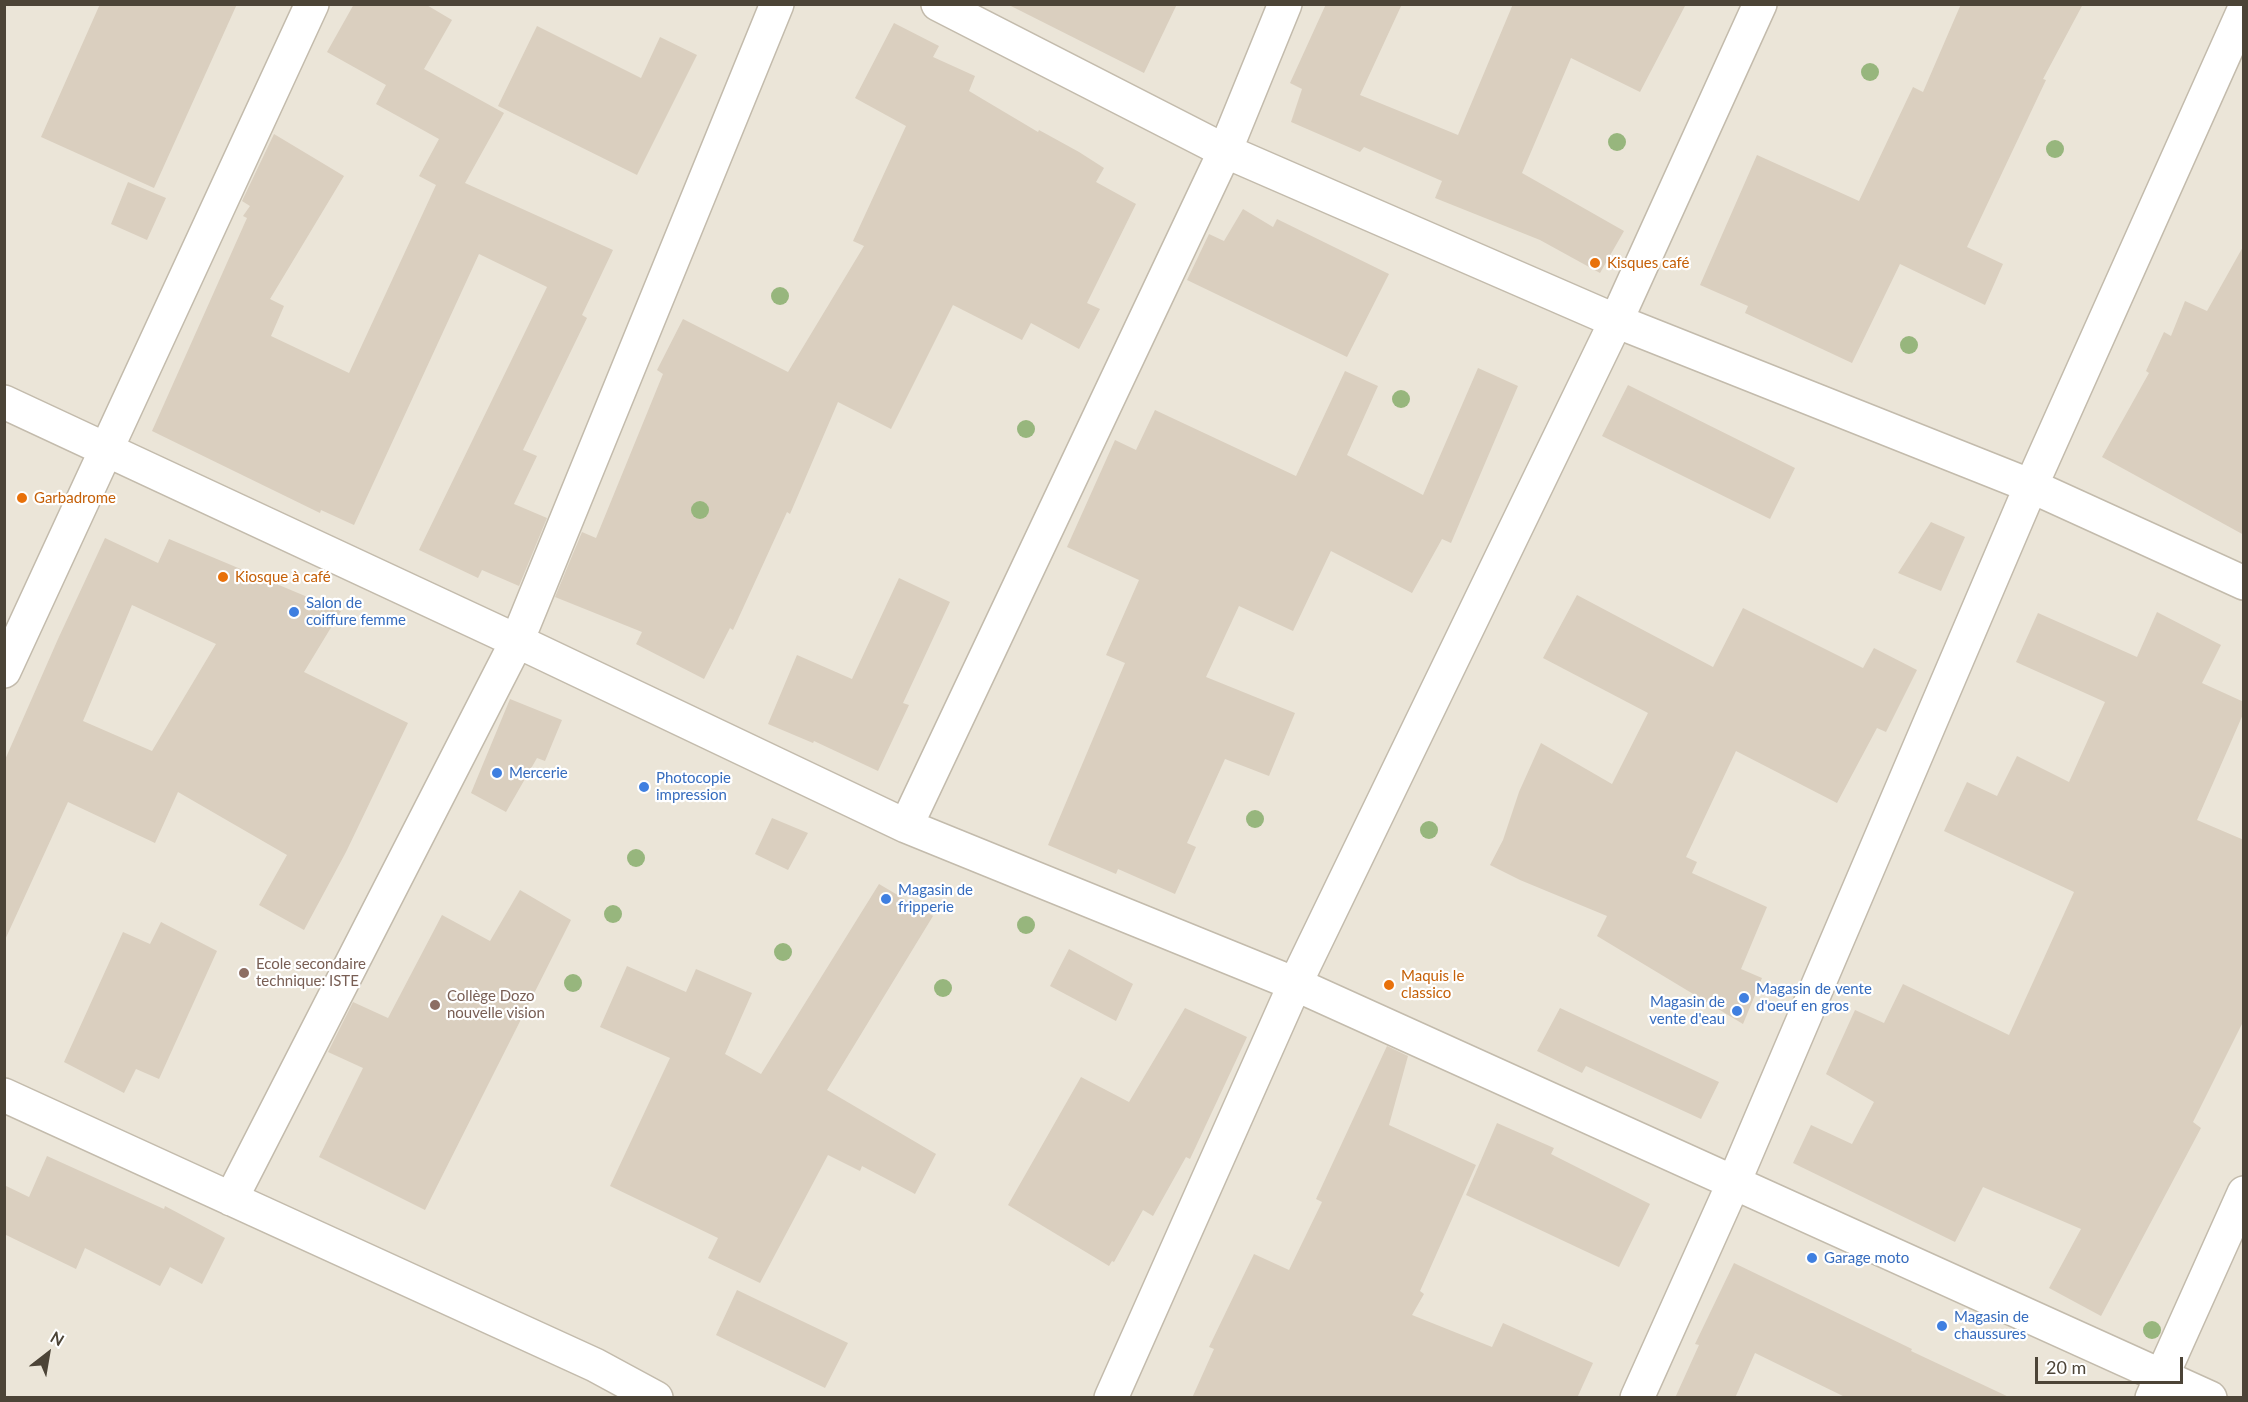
<!DOCTYPE html>
<html>
<head>
<meta charset="utf-8">
<style>
  body { margin:0 }
  #map { position:relative; width:2248px; height:1402px; overflow:hidden; background:#f7f3eb; font-family:Lato,sans-serif }
  canvas { display:block }
  .frame { position:absolute; inset:0; border:6px solid #4c4437; pointer-events:none }
  .north { position:absolute; left:18px; top:1324px; width:60px; height:60px; -webkit-text-stroke:4px #fff; paint-order:stroke; rotate:31deg; font-size:16px; font-weight:700; line-height:24px; text-align:center; color:#4c4437 }
  .north::after { content:''; display:block; margin:auto; width:21px; height:27px; background:#4c4437; clip-path:polygon(50% 0,100% 100%,50% 72%,0 100%) }
  .scale { position:absolute; left:2035px; top:1357px; width:148px; height:27px; box-sizing:border-box; border:3px solid #4c4437; border-top:0; padding-left:8px; font-size:18px; line-height:21px; white-space:nowrap; color:#4c4437; -webkit-text-stroke:4px #fff; paint-order:stroke }
</style>
</head>
<body>
<div id="map">
<canvas width="2248" height="1402"></canvas>
<div class="frame"></div>
<div class="north">N</div>
<div class="scale">20 m</div>
</div>
<script>
const ctx = document.querySelector('canvas').getContext('2d');
ctx.lineJoin = 'round';
function paint(path, color) { ctx.fillStyle = color; ctx.fill(path, 'evenodd'); }
const shape = rows => new Path2D(rows.map(r => 'M' + r).join(''));
function trace(path, color, width, dash) { ctx.strokeStyle = color; ctx.lineWidth = width; ctx.lineCap = dash ? 'butt' : 'round'; ctx.setLineDash(dash || []); ctx.stroke(path); }
function drawText(font, color, halo, rows, align = 'center') {
  ctx.font = font + ' Lato,sans-serif'; ctx.lineWidth = 4.5; ctx.setLineDash([]); ctx.textBaseline = 'middle'; ctx.strokeStyle = halo; ctx.fillStyle = color; for (const [text, x, y, turn = 0] of rows) {
    ctx.save(); ctx.translate(x, y); ctx.rotate((+turn || 0) * Math.PI / 180); ctx.textAlign = isNaN(turn) ? turn : align; if (halo) ctx.strokeText(text, 0, 0); ctx.fillText(text, 0, 0); ctx.restore();
  }
}
paint(shape([
  [5,5,2243,5,2243,1397,5,1397]
]), '#ebe5d8');
paint(shape([
  [100,4,237,4,154,188,41,137],
  [354,4,425,4,452,20,424,69,504,113,465,183,613,250,582,315,587,318,523,450,537,456,514,504,547,518,519,586,482,570,478,578,419,550,547,287,479,254,354,525,321,510,320,513,152,431,247,218,243,216,250,206,242,201,274,134,344,176,270,299,284,306,271,336,349,373,436,185,419,176,439,139,376,104,386,85,327,52],
  [1007,4,1177,4,1144,73],
  [1326,4,1402,4,1360,95,1458,135,1513,4,1686,4,1640,92,1571,58,1522,173,1624,231,1600,273,1540,240,1435,198,1442,181,1364,147,1360,152,1291,122,1302,89,1290,83],
  [1961,4,2083,4,2043,79,2046,80,1967,247,2003,264,1985,305,1900,264,1852,363,1745,313,1748,306,1700,285,1757,155,1859,201,1913,87,1923,92],
  [894,23,939,46,933,57,975,76,969,91,1038,132,1039,130,1079,152,1104,168,1096,182,1136,204,1087,303,1100,309,1079,349,1031,323,1022,340,953,305,891,429,838,402,790,514,787,512,733,630,730,628,704,679,636,644,642,632,555,597,582,532,596,538,663,374,657,370,683,319,788,372,864,246,853,241,906,126,855,98],
  [537,26,641,78,660,37,697,55,637,175,498,106],
  [128,182,166,198,147,240,111,224],
  [1243,209,1273,227,1277,219,1389,274,1347,357,1187,280,1209,234,1224,241],
  [2244,245,2244,535,2102,457,2149,373,2146,371,2164,332,2171,336,2185,301,2207,311],
  [1478,368,1518,386,1451,543,1442,539,1412,593,1331,551,1293,631,1239,606,1206,677,1295,713,1269,776,1225,759,1187,843,1196,847,1175,894,1118,869,1116,874,1048,845,1125,663,1106,655,1139,580,1067,547,1115,440,1136,450,1155,410,1296,476,1345,371,1378,386,1347,455,1423,495],
  [1628,385,1795,468,1770,519,1602,436],
  [1931,522,1965,537,1941,591,1898,573],
  [105,538,158,563,169,539,341,611,304,672,408,723,346,852,304,930,259,905,287,855,178,792,155,843,68,802,4,942,4,762,58,639],
  [132,605,216,644,152,751,83,721],
  [899,578,950,602,903,703,909,705,878,771,814,741,813,743,768,724,797,655,852,679],
  [1577,595,1713,667,1743,608,1863,668,1874,648,1917,670,1886,732,1877,728,1837,803,1736,751,1686,857,1697,862,1692,873,1767,907,1741,969,1762,978,1743,1024,1597,936,1607,916,1520,880,1490,865,1503,840,1519,792,1541,743,1612,784,1648,713,1543,658],
  [2157,612,2221,645,2202,683,2244,702,2244,712,2197,820,2244,840,2244,1020,2193,1122,2201,1128,2101,1316,2049,1288,2081,1229,1983,1187,1955,1242,1793,1163,1811,1125,1852,1144,1874,1102,1826,1074,1855,1010,1884,1023,1903,984,2009,1035,2074,892,1944,831,1967,782,1997,796,2017,756,2069,782,2105,702,2016,662,2038,613,2137,657],
  [510,699,562,720,545,761,537,758,506,812,471,793],
  [772,818,808,833,788,870,755,854],
  [879,884,933,916,827,1090,936,1154,915,1194,862,1166,860,1171,828,1155,760,1283,708,1258,718,1238,610,1186,670,1058,600,1027,627,966,686,992,696,969,752,993,725,1054,761,1074],
  [520,890,571,920,425,1210,319,1157,363,1068,328,1052,353,1002,388,1018,442,915,490,941],
  [161,922,217,951,159,1079,136,1069,124,1093,64,1062,123,932,150,944],
  [1069,949,1133,984,1116,1021,1050,986],
  [1185,1008,1247,1037,1190,1159,1186,1157,1153,1216,1143,1210,1114,1262,1112,1261,1109,1266,1008,1205,1081,1077,1129,1102],
  [1560,1008,1719,1082,1701,1119,1586,1066,1582,1073,1537,1051],
  [1387,1046,1408,1056,1389,1125,1476,1165,1420,1291,1424,1294,1412,1315,1492,1347,1503,1323,1593,1363,1577,1398,1192,1398,1214,1349,1209,1347,1254,1254,1289,1270,1322,1202,1316,1199],
  [1497,1123,1554,1148,1551,1154,1650,1204,1619,1267,1466,1195],
  [47,1156,164,1209,165,1206,225,1238,202,1284,170,1267,160,1286,85,1248,76,1269,4,1234,4,1185,29,1197],
  [1734,1263,1912,1349,1911,1351,2011,1398,1847,1398,1755,1353,1735,1398,1675,1398,1699,1345,1695,1344],
  [737,1290,848,1343,825,1388,716,1335]
]), '#dacfbf');
const minor = shape([
  [938,4,1225,151,1616,321,2031,486,2244,583],
  [4,402,517,641,906,826,1295,984,2210,1398],
  [4,671,312,4],
  [906,826,1225,151,1285,4],
  [4,1095,595,1365,656,1398],
  [231,1199,517,641,777,4],
  [1111,1398,1295,984,1616,321,1760,4],
  [1637,1398,1734,1182,2031,486,2244,10],
  [2152,1398,2244,1193]
]);
trace(minor, '#c3bbac', 36);
trace(minor, '#fff', 33);
ctx.fillStyle = '#97b67d';
for (const [x, y] of [
  [1870,72],
  [1617,142],
  [2055,149],
  [780,296],
  [1909,345],
  [1401,399],
  [1026,429],
  [700,510],
  [1255,819],
  [1429,830],
  [636,858],
  [613,914],
  [1026,925],
  [783,952],
  [573,983],
  [943,988],
  [2152,1330]
]) { ctx.beginPath(); ctx.arc(x, y, 9, 0, 2 * Math.PI); ctx.fill(); }
for (const [x, y, r, color] of [
  [1595,263,6,"#e8710a"],
  [22,498,6,"#e8710a"],
  [223,577,6,"#e8710a"],
  [294,612,6,"#3f7fe0"],
  [497,773,6,"#3f7fe0"],
  [644,787,6,"#3f7fe0"],
  [886,899,6,"#3f7fe0"],
  [244,973,6,"#8d6e63"],
  [1389,985,6,"#e8710a"],
  [1744,998,6,"#3f7fe0"],
  [435,1005,6,"#8d6e63"],
  [1737,1011,6,"#3f7fe0"],
  [1812,1258,6,"#3f7fe0"],
  [1942,1326,6,"#3f7fe0"]
]) { const dot = new Path2D(); dot.arc(x, y, r, 0, 2 * Math.PI); ctx.fillStyle = color; ctx.fill(dot); trace(dot, '#fff', 2); }
drawText('15px', '#c56008', '#fff', [
  ["Kisques café",1607,263],
  ["Garbadrome",34,498],
  ["Kiosque à café",235,577],
  ["Maquis le",1401,976],
  ["classico",1401,993]
], 'left');
drawText('15px', '#366cbe', '#fff', [
  ["Salon de",306,603],
  ["coiffure femme",306,620],
  ["Mercerie",509,773],
  ["Photocopie",656,778],
  ["impression",656,795],
  ["Magasin de",898,890],
  ["fripperie",898,907],
  ["Magasin de vente",1756,989],
  ["d'oeuf en gros",1756,1006],
  ["Magasin de",1725,1002,"right"],
  ["vente d'eau",1725,1019,"right"],
  ["Garage moto",1824,1258],
  ["Magasin de",1954,1317],
  ["chaussures",1954,1334]
], 'left');
drawText('15px', '#785e54', '#fff', [
  ["Ecole secondaire",256,964],
  ["technique: ISTE",256,981],
  ["Collège Dozo",447,996],
  ["nouvelle vision",447,1013]
], 'left');
</script>
</body>
</html>
